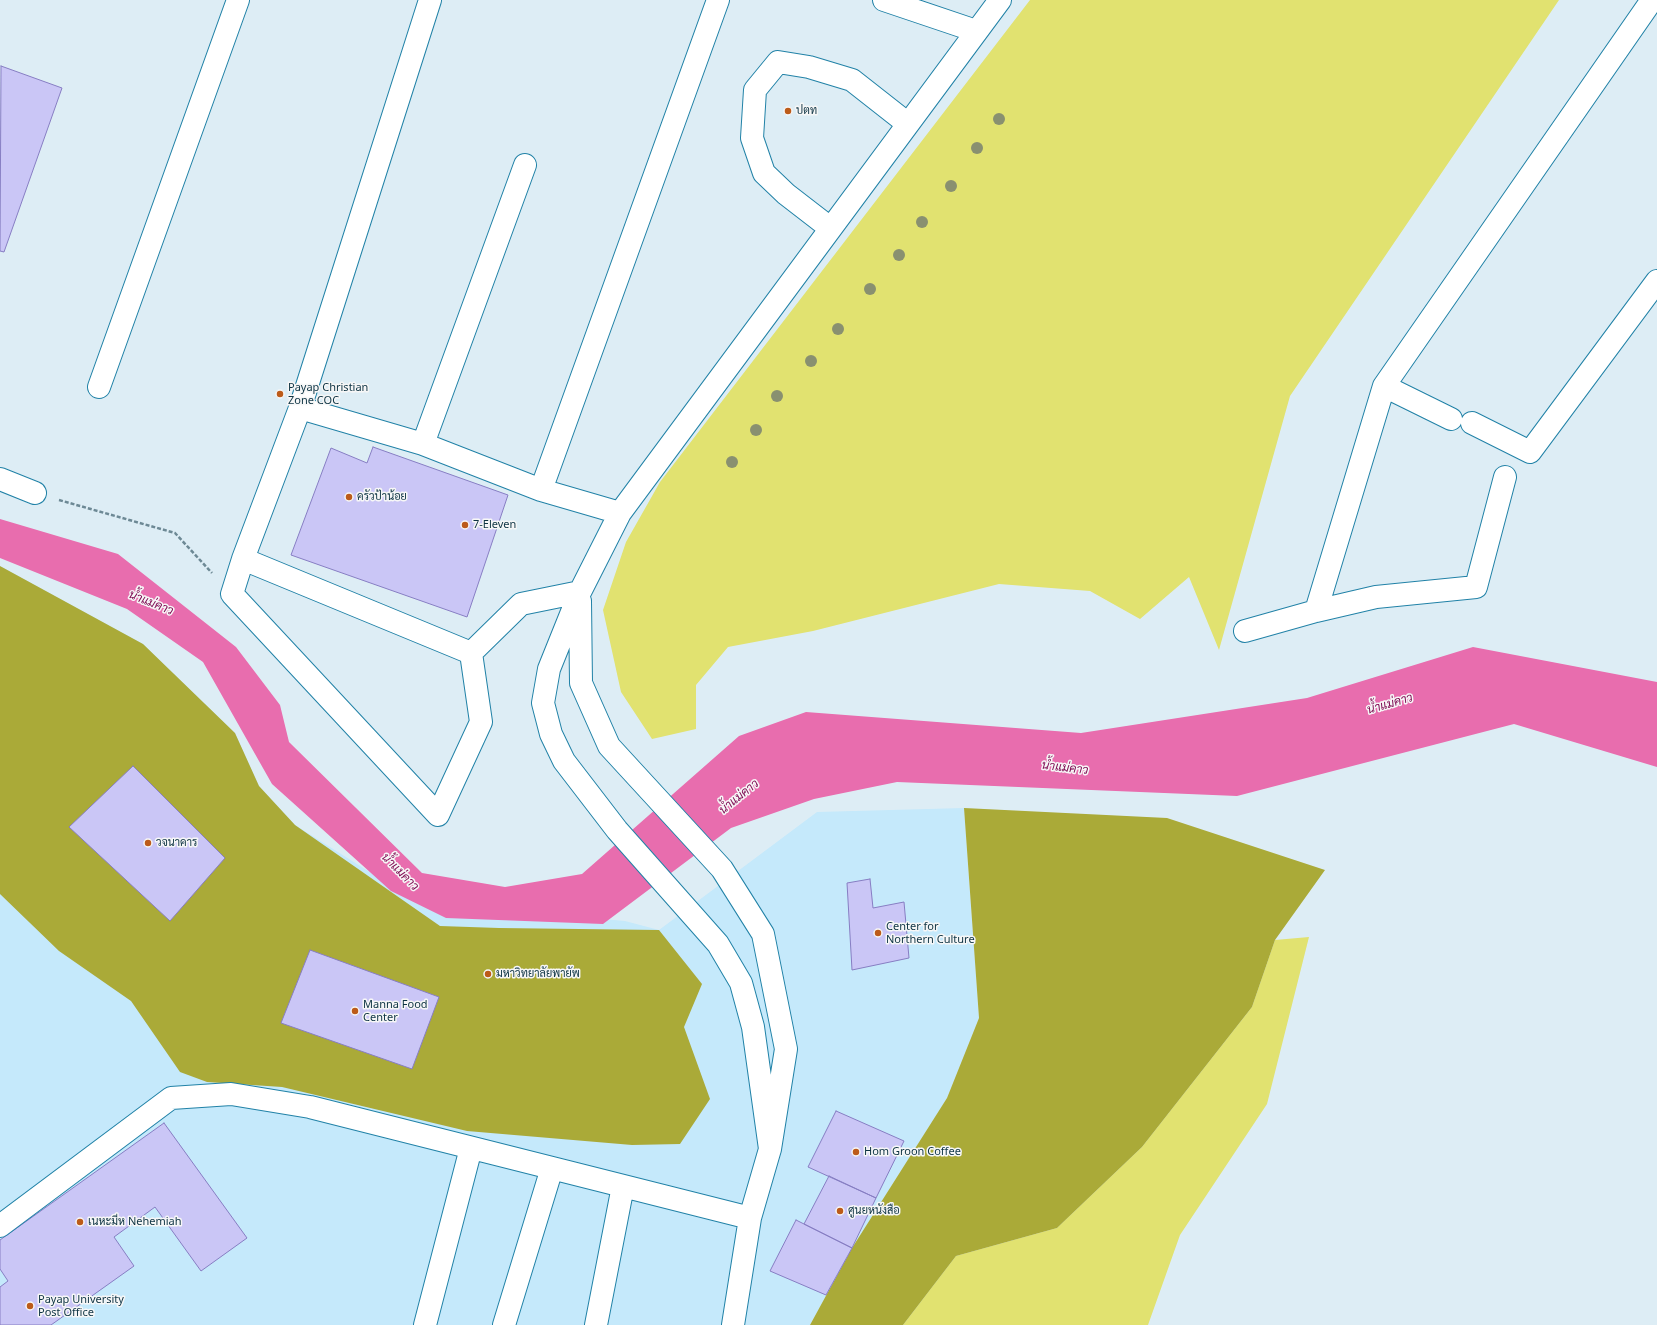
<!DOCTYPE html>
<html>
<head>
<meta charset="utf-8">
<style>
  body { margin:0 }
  canvas { display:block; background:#ddedf5 }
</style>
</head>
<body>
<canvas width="1657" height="1325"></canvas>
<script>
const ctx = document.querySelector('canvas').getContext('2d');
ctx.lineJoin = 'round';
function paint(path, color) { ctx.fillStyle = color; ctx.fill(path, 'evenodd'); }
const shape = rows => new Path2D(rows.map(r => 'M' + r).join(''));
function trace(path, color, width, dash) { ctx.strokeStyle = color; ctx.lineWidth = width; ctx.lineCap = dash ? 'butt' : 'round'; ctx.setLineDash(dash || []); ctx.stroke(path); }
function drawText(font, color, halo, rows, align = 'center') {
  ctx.font = font + ' "Noto Sans",Sarabun,sans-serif'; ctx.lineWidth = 3; ctx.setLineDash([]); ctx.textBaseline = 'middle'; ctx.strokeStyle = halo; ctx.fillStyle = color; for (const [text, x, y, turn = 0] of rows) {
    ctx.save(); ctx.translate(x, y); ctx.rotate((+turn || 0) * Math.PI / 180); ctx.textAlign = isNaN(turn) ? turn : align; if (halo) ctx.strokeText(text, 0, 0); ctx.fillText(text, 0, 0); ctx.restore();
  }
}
paint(shape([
  [0,566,143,644,235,733,259,786,295,825,419,903,625,921,659,930,817,812,964,808,979,1018,947,1098,852,1248,810,1325,0,1325]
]), '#c5e9fb');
paint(shape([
  [1030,0,1559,0,1290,396,1219,650,1189,577,1140,619,1090,591,999,584,813,631,728,647,696,685,696,729,652,739,621,692,603,610,626,542,660,482],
  [1309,937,1267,1104,1180,1235,1148,1325,903,1325,956,1256,1057,1228,1142,1147,1252,1007,1275,940]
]), '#e1e270');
paint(shape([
  [0,566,143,644,235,733,259,786,295,825,440,926,499,928,659,930,702,984,684,1027,710,1099,680,1144,632,1145,467,1131,282,1087,207,1082,180,1072,131,1001,59,951,0,894],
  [964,808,1167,818,1325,870,1275,940,1252,1007,1142,1147,1057,1228,956,1256,903,1325,810,1325,852,1248,947,1098,979,1018]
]), '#aaaa38');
paint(shape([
  [0,519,118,554,236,647,280,705,289,742,422,873,505,887,582,874,739,736,806,712,1081,733,1307,698,1473,647,1657,682,1657,767,1514,724,1237,796,897,782,814,799,731,828,603,924,446,918,391,891,272,784,203,662,127,609,0,558]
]), '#e86dae');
const building = shape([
  [1,66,62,88,4,252,0,251,1,66],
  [373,447,508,495,467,617,291,555,331,448,367,463,373,447],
  [133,766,225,858,170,921,69,827,133,766],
  [870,879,873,908,904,902,909,958,852,970,847,883,870,879],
  [310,950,439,997,412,1069,281,1023,310,950],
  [836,1111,904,1141,876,1198,808,1167,836,1111],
  [164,1123,247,1238,201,1271,155,1207,114,1237,134,1266,51,1325,0,1325,0,1287,8,1281,0,1269,0,1240,164,1123],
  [829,1176,876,1198,852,1248,804,1224,829,1176],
  [796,1220,852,1248,826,1295,770,1271,796,1220]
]);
paint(building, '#cac6f6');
trace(building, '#877ec3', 1);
const minor = shape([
  [430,0,300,408,243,559,232,594,438,815,481,722,471,653],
  [884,0,976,31],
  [830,228,786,194,764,173,752,138,755,90,778,62,809,67,852,80,908,124],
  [1384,386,1451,419],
  [99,387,238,0],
  [300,408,423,444,541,490,620,513],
  [1472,423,1530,452,1657,281],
  [423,444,525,165],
  [0,479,35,493],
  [541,490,718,0],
  [243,559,471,653,521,604,580,592],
  [580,601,581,683,609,746,722,869,763,934,786,1049,770,1149,750,1218,733,1325],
  [1316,611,1384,386,1652,0],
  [1245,631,1316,611,1376,597,1476,587,1505,477],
  [770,1149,753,1027,741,983,718,944,617,830,564,761,551,734,543,703,549,669,580,592,620,513,1000,0],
  [0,1226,171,1098,231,1094,310,1107,750,1218],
  [425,1325,471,1148],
  [504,1325,552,1168],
  [596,1325,623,1186]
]);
trace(minor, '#2182a7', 24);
trace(shape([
  [59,500,175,533,212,573]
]), '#6d8995', 2.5, [4, 2]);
trace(minor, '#fff', 22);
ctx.fillStyle = '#899070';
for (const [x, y] of [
  [999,119],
  [977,148],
  [951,186],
  [922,222],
  [899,255],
  [870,289],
  [838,329],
  [811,361],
  [777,396],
  [756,430],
  [732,462]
]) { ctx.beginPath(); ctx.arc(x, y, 6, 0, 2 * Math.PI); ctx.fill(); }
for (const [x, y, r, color] of [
  [788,111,4,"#bc5b19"],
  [280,394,4,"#bc5b19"],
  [349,497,4,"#bc5b19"],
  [465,525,4,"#bc5b19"],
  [148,843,4,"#bc5b19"],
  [878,933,4,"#bc5b19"],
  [488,974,4,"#bc5b19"],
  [355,1011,4,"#bc5b19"],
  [856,1152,4,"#bc5b19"],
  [840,1211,4,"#bc5b19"],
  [80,1222,4,"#bc5b19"],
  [30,1306,4,"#bc5b19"]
]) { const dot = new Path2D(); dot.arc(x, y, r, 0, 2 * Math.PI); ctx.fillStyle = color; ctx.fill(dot); trace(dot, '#f7f7f7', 1.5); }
drawText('11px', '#0d3343', '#f7f7f7', [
  ["ปตท",796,111],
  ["Payap Christian",288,388],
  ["Zone COC",288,401],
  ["ครัวป้าน้อย",357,497],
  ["7-Eleven",473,525],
  ["วจนาคาร",156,843],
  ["Center for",886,927],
  ["Northern Culture",886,940],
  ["มหาวิทยาลัยพายัพ",496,974],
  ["Manna Food",363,1005],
  ["Center",363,1018],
  ["Hom Groon Coffee",864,1152],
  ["ศูนยหนังสือ",848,1211],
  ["เนหะมีห Nehemiah",88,1222],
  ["Payap University",38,1300],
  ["Post Office",38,1313]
], 'left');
drawText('italic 12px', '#811056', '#f7f7f7', [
  ["น้ำแม่คาว",151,603,22],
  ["น้ำแม่คาว",1390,704,-16],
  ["น้ำแม่คาว",1065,768,7],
  ["น้ำแม่คาว",739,797,-39],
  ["น้ำแม่คาว",400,872,45]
]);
</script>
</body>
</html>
